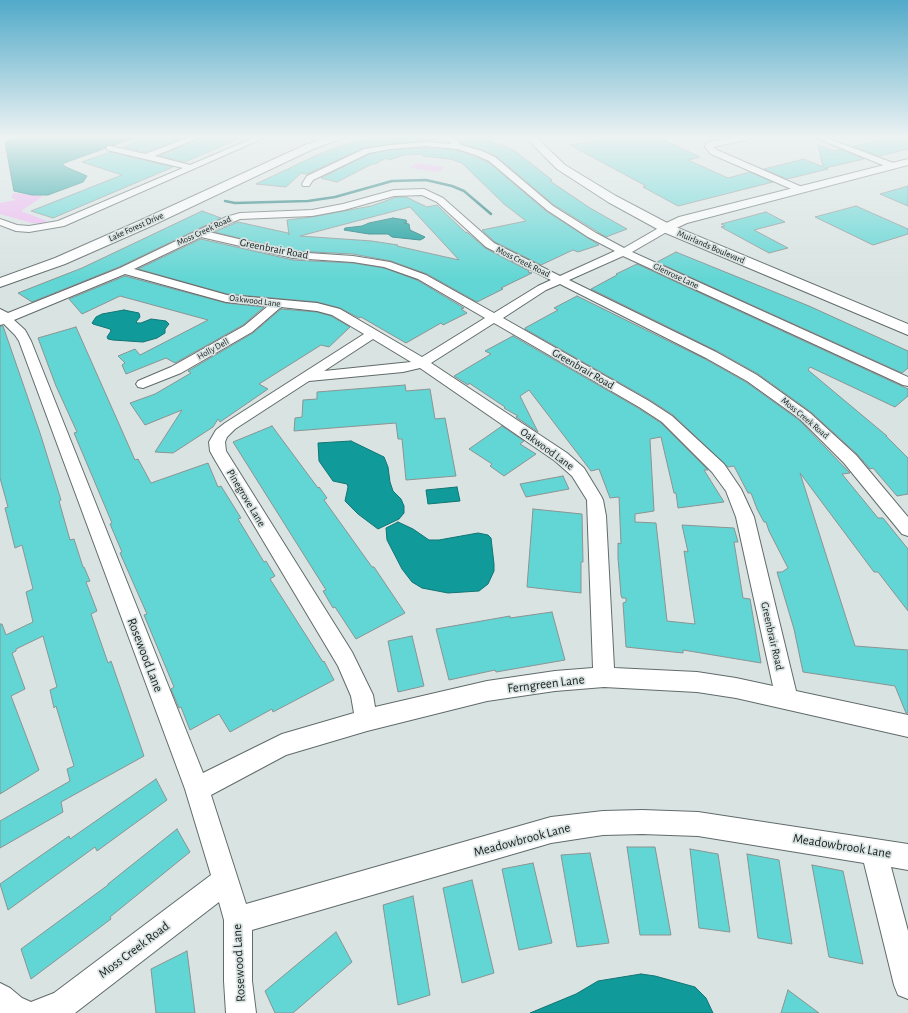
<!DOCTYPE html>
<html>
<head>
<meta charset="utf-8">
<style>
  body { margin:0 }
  canvas { display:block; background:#d8e3e2 }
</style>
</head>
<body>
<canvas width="908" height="1013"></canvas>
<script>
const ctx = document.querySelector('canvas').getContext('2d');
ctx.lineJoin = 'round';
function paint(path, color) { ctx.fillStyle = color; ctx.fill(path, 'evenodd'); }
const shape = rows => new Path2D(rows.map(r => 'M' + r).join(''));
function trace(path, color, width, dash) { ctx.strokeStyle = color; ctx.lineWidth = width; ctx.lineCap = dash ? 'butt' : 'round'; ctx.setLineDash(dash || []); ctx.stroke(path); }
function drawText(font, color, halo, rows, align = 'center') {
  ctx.font = font + ' "Alegreya Sans",sans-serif'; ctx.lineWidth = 3.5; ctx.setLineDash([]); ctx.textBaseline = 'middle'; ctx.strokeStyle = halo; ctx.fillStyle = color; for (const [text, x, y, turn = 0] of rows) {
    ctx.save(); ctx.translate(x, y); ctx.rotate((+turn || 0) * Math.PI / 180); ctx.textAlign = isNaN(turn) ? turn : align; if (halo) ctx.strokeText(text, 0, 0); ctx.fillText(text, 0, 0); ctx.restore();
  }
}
paint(shape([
  [416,163,445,167,439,172,410,168],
  [14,193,42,196,42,197,21,211,47,221,41,224,32,223,0,214,0,203,16,200,11,197]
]), '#efb5f2');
const water = shape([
  [19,137,137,137,64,163,63,165,66,167,87,176,83,182,48,195,32,195,14,191,13,186,5,142,19,137],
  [393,218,406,220,407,222,404,223,409,224,410,230,425,237,424,238,420,240,392,237,388,234,369,234,344,230,345,228,362,226,369,223,393,218],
  [124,310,139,313,140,317,136,322,137,323,141,323,151,319,166,321,169,324,165,329,165,333,157,338,143,342,113,340,108,339,107,337,111,331,110,329,93,324,92,323,96,317,102,314,124,310],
  [351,441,384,457,388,467,390,482,393,491,401,499,404,506,404,513,399,519,378,529,358,514,345,501,348,487,347,484,333,481,319,461,318,443,351,441],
  [457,487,460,501,428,504,426,490,457,487],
  [398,522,413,529,429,540,439,540,478,533,488,535,491,538,494,564,494,571,488,584,479,591,448,593,422,588,412,582,402,569,387,540,386,528,398,522],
  [641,974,655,976,695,987,706,998,713,1013,530,1013,576,994,598,981,641,974]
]);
paint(water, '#109b9a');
trace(water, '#127574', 1);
trace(shape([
  [225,201,235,203,308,201,335,197,392,181,426,180,452,186,464,191,491,214]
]), '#127574', 2.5);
const building = shape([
  [148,137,163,137,170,138,186,137,145,152,123,147,148,137],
  [201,137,242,137,185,162,160,156,201,137],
  [390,137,424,137,437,141,426,141,364,148,307,174,301,173,286,187,256,184,315,156,335,148,355,142,390,137],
  [482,137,515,151,552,180,550,181,590,208,627,229,606,237,554,205,496,156,482,150,462,144,460,141,482,137],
  [614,137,658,137,700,157,688,160,728,178,750,172,773,182,678,206,643,187,646,186,570,145,614,137],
  [895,137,908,142,908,149,879,156,853,146,895,137],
  [818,145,834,151,840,149,864,159,825,168,828,169,787,179,764,169,804,159,823,167,818,145],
  [426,148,457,150,488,162,546,211,599,245,578,252,573,250,541,265,495,242,482,230,526,221,504,204,462,163,450,159,423,156,422,154,404,155,389,160,386,158,375,164,372,164,337,182,321,178,369,154,390,150,426,148],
  [110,152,173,167,53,218,31,211,122,175,82,162,110,152],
  [908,186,908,206,880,194,908,186],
  [397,197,406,197,427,207,437,205,465,232,468,233,485,248,529,271,528,272,532,273,501,288,503,289,477,302,427,274,391,261,353,254,293,251,214,232,238,222,288,233,289,235,287,220,312,217,371,206,397,197],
  [410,207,459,260,397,246,398,245,372,241,300,236,410,207],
  [856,206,908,229,908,234,873,245,815,217,856,206],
  [202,211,221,218,119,267,32,302,18,293,82,268,202,211],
  [766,212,785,222,754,230,788,248,769,253,721,227,725,226,721,224,766,212],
  [201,239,293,260,353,263,384,268,417,280,464,308,461,309,467,313,443,325,441,323,406,343,361,317,359,318,340,308,317,302,227,294,138,269,201,239],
  [676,252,809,306,908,351,908,368,902,373,657,262,676,252],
  [637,264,908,389,908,396,895,407,810,367,808,370,887,436,886,436,908,458,908,494,897,496,873,468,870,469,857,454,811,412,758,374,717,351,591,289,617,275,616,274,637,264],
  [125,276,226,303,264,307,243,325,175,363,166,358,126,374,122,365,125,363,118,356,135,349,140,355,208,320,120,296,82,314,69,299,125,276],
  [577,296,705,359,746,382,799,420,850,473,842,474,878,518,883,518,908,549,908,611,878,572,874,572,800,473,855,646,908,650,908,713,906,713,895,686,803,672,794,629,777,572,782,572,788,568,769,531,766,522,764,522,757,509,751,493,748,493,734,466,728,467,673,415,650,400,525,329,525,328,558,310,554,308,577,296],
  [281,309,317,312,331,316,350,327,329,347,321,345,259,384,268,389,220,422,218,419,213,427,173,453,155,452,182,410,145,425,130,403,155,394,191,373,188,371,253,333,281,309],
  [0,326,3,326,40,433,61,500,59,501,70,540,74,539,83,567,84,567,90,581,86,582,97,611,91,614,108,663,111,661,144,756,61,802,63,812,0,848,0,821,70,781,67,769,74,766,56,706,54,708,50,690,57,687,43,636,16,649,16,651,12,653,25,689,11,696,39,770,0,794,0,624,2,624,6,635,33,622,26,592,33,589,22,545,15,548,5,508,8,507,0,478,0,326],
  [76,327,135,460,138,459,151,483,208,463,218,487,221,486,241,518,238,519,264,562,266,561,275,576,270,579,323,662,324,661,334,680,273,712,272,709,230,732,219,714,190,730,181,707,179,708,171,689,174,687,144,615,147,614,120,553,122,552,110,524,112,523,74,433,77,432,56,386,38,338,76,327],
  [513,336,638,408,661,423,708,470,704,470,724,502,678,508,676,493,674,493,661,437,650,439,654,511,635,514,635,522,656,523,667,621,695,624,684,551,688,552,682,525,734,528,738,542,734,542,743,598,750,599,761,663,683,650,683,653,626,647,623,603,626,602,626,598,622,598,621,595,618,558,618,543,621,544,619,497,610,498,599,469,591,471,529,390,520,396,538,432,516,417,518,416,504,408,505,407,469,383,468,385,454,376,491,354,485,351,513,336],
  [405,385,406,391,430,389,435,419,445,418,456,476,406,480,402,439,398,439,396,423,294,431,295,418,302,417,303,400,317,399,317,392,405,385],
  [272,426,318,488,319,487,327,498,324,500,372,567,374,567,405,613,356,639,335,607,333,608,323,591,326,590,233,442,272,426],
  [502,426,524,441,520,444,536,454,504,476,490,466,492,464,469,449,502,426],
  [563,476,569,489,526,497,520,484,563,476],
  [533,509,582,514,583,562,581,562,581,593,527,587,533,509],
  [552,612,565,660,496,672,495,670,449,680,436,629,510,616,510,618,552,612],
  [412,636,424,686,398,692,388,641,412,636],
  [156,779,167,800,97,851,95,847,8,910,0,884,69,836,70,839,156,779],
  [177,829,190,852,110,917,111,919,31,979,21,949,108,885,108,884,177,829],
  [627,847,655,847,671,935,640,935,627,847],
  [690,849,718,854,730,932,699,928,690,849],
  [590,853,609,943,577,947,561,855,590,853],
  [747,854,779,860,792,944,758,938,747,854],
  [533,863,552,943,519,950,502,869,533,863],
  [812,865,843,871,863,964,829,957,812,865],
  [472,880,494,973,462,983,443,888,472,880],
  [413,896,430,995,398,1005,383,905,413,896],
  [336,932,352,962,293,1013,275,1013,265,991,336,932],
  [187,951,195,1013,156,1013,151,969,187,951],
  [788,990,819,1013,781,1013,788,990]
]);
paint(building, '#62d6d4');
trace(building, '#8a9493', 1);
const minor = shape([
  [190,137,200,137,155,156,190,165,256,137,266,137,64,226,29,232,16,231,0,225,0,219,17,225,29,226,58,221,183,168,107,150,107,146,110,146,145,154,190,137],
  [446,137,454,137,461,145,482,151,495,157,553,206,596,233,624,248,662,226,670,226,671,228,670,230,632,252,908,377,908,386,903,385,623,256,569,280,716,352,757,375,810,413,856,455,908,517,908,536,902,534,844,463,800,419,747,381,706,358,560,284,546,290,503,318,649,401,672,416,724,464,741,489,754,517,796,691,908,715,908,737,736,698,697,692,604,687,555,691,487,701,367,731,286,755,211,795,246,904,551,817,603,811,642,810,698,812,908,844,908,870,891,867,908,931,908,999,898,995,894,985,864,863,698,836,642,834,603,835,551,843,252,930,252,981,256,1013,226,1013,224,981,224,920,219,902,75,1013,0,1013,0,983,10,988,22,998,31,1002,54,993,211,875,185,789,19,341,15,335,4,324,0,325,0,309,8,313,120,268,226,217,240,213,312,210,343,204,394,190,424,189,443,198,494,243,560,276,615,251,588,237,547,210,489,161,476,155,457,149,426,146,390,149,369,153,313,180,309,186,303,186,302,184,307,176,364,149,390,145,426,142,451,144,446,137],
  [422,195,437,202,486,247,551,280,538,286,494,313,426,275,390,262,353,256,293,252,209,232,240,219,312,216,344,210,394,196,422,195],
  [201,237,293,258,353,262,384,267,418,279,485,318,422,357,340,309,317,303,227,295,134,269,201,237],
  [125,274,226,302,268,306,244,326,171,367,138,381,136,384,138,387,143,388,181,373,252,332,281,307,317,311,332,315,364,334,225,423,216,430,209,442,210,451,215,460,338,666,351,696,354,713,282,734,203,773,31,341,25,330,14,320,125,274],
  [494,323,639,407,662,422,712,472,726,491,736,517,773,686,736,678,697,672,614,668,606,516,603,500,601,496,584,468,567,453,431,363,494,323],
  [373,339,411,362,324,371,373,339],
  [420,368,555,461,572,476,587,500,593,668,555,671,487,681,375,707,373,695,352,652,226,451,225,442,227,437,235,429,309,381,403,372,420,368],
  [736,137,751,137,750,139,713,147,717,150,802,187,804,189,802,191,796,191,711,154,705,147,707,143,713,141,736,137],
  [814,137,824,137,896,164,897,166,893,169,890,168,814,137]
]);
const tertiary = shape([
  [908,159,908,165,687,223,670,231,662,231,660,228,662,225,679,217,908,159]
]);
const secondary = shape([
  [525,137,536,137,565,165,616,196,671,225,908,324,908,335,661,231,608,202,557,169,525,137]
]);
const primary = shape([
  [327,137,341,137,340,139,313,149,149,227,65,264,0,287,0,278,55,258,139,221,305,145,327,137]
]);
trace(minor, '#626b6b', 2);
trace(tertiary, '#626b6b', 2);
trace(secondary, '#626b6b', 2);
trace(primary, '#626b6b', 2);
paint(minor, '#fff');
paint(tertiary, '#fff');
paint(secondary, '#fff');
paint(primary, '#fff');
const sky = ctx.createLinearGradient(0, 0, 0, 279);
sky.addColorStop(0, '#51aac9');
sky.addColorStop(0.49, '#edf2f2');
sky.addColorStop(1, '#edf2f200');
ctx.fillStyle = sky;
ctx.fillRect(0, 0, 908, 279);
drawText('9px', '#181c1c', '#d8e3e2', [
  ["Lake Forest Drive",136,227,-24],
  ["Moss Creek Road",204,231,-25],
  ["Muirlands Boulevard",711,247,23],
  ["Moss Creek Road",523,262,26],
  ["Glenrose Lane",676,276,25],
  ["Oakwood Lane",255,301,7],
  ["Holly Dell",213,349,-29],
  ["Moss Creek Road",805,418,40]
]);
drawText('11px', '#181c1c', '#d8e3e2', [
  ["Greenbrair Road",274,249,11],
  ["Greenbrair Road",583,369,30],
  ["Oakwood Lane",547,449,36],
  ["Pinegrove Lane",246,498,59],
  ["Greenbrair Road",772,636,77]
]);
drawText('13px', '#181c1c', '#d8e3e2', [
  ["Rosewood Lane",145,655,69],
  ["Ferngreen Lane",546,684,-7],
  ["Meadowbrook Lane",522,840,-15],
  ["Meadowbrook Lane",842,846,9],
  ["Moss Creek Road",134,950,-37],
  ["Rosewood Lane",239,963,-93]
]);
</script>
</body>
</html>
